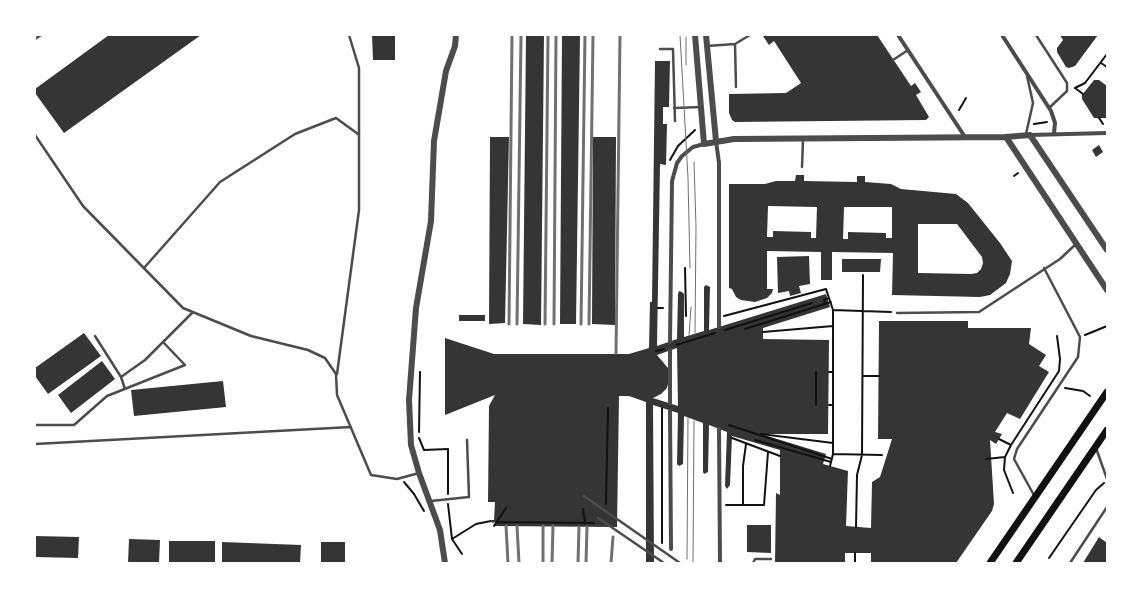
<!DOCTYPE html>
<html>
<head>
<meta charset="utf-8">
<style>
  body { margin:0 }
  #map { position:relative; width:1142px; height:598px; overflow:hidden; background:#fff; font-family:"DM Sans",sans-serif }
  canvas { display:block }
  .frame { position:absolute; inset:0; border:36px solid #fff; pointer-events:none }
</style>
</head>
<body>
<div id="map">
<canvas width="1142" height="598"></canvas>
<div class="frame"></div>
</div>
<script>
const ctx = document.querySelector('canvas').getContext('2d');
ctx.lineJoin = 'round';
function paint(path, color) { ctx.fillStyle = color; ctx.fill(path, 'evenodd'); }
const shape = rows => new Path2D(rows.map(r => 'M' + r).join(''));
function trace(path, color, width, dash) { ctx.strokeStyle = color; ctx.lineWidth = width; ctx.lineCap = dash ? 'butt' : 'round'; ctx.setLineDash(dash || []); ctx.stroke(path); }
paint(shape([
  [109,35,201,35,64,133,35,93,35,89],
  [372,35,395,35,395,60,373,60],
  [526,35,544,35,541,325,523,324],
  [562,35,580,35,576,324,560,324],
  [765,35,877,35,911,86,915,83,921,92,916,95,929,117,926,120,735,122,732,120,729,113,729,94,786,93,801,83,774,41,769,45,763,36],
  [1060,35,1098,35,1075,66,1069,68,1066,67,1057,52,1057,48,1063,40],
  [655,61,670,61,669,107,663,107,663,124,667,124,666,165,660,164,657,346,677,339,678,294,679,291,682,292,684,294,684,337,704,331,704,287,706,285,710,287,709,330,826,294,830,307,763,328,763,339,829,340,828,434,761,434,826,454,823,464,848,471,846,526,871,528,872,482,880,477,892,439,878,439,879,321,968,321,968,328,1031,328,1029,344,1046,355,1039,366,1049,372,1020,419,1007,413,995,432,1002,434,996,444,990,440,994,504,992,511,956,563,871,563,871,553,845,553,845,563,775,563,776,493,780,495,780,450,732,436,730,485,727,489,725,486,727,432,709,425,708,472,704,474,703,472,703,423,684,416,683,464,679,466,677,464,678,413,653,405,654,563,646,563,646,402,629,396,619,396,617,527,494,526,495,522,492,523,492,520,494,520,495,502,488,502,489,406,495,395,445,415,445,338,494,354,629,354,649,348,650,302,652,302],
  [677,348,678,406,653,398,661,394,667,388,669,380,668,368,657,355],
  [1094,80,1099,80,1107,86,1107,118,1094,118,1082,99,1082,95],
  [490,137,509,137,505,323,489,324],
  [593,137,616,137,615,325,592,324],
  [1099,145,1103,152,1096,157,1092,150],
  [796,175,804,175,804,181,857,182,857,176,865,176,865,182,891,184,901,189,956,194,968,203,1000,243,1012,261,1010,274,1006,283,990,295,980,297,892,295,893,253,832,252,832,280,821,280,821,252,767,251,767,289,773,289,772,293,767,298,755,302,741,300,736,297,732,289,729,288,729,184,765,184,776,181,795,181],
  [768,206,817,207,816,238,811,238,811,232,773,231,773,237,767,237],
  [844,207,892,207,892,238,886,238,886,233,848,232,848,239,843,239],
  [918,224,957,224,982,257,983,263,981,269,977,273,971,274,918,273],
  [809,256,810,284,799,286,801,293,790,296,789,291,778,293,777,257],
  [842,259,881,259,880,272,842,272],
  [459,315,485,315,485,321,459,321],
  [84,333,101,356,48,394,35,376,35,368],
  [102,361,115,379,71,413,58,395],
  [223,381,226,407,134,416,131,390],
  [747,525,771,525,771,553,747,552],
  [35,536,79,537,78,558,35,557],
  [1099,537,1107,543,1107,563,1083,563],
  [129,539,160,540,159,563,128,563],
  [169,541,215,541,215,563,169,563],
  [222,542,301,545,300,563,222,562],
  [321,542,345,542,345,563,321,563]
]), '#353535');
trace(shape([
  [1101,63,1107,67],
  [1075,88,1085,83,1107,54],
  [1075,88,1083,94],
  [959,110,966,98],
  [1099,118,1103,124],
  [1034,124,1047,122],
  [670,160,678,146,695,130],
  [1014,176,1018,173],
  [685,268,686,316],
  [825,304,824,300,829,298],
  [658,308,663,308],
  [724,316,826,289,833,310],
  [745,329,831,302],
  [725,330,812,303],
  [763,332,833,326],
  [1085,335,1107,326],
  [676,345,715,333],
  [656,351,664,349],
  [829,372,833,372,833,310,891,312],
  [863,376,879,376],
  [1065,388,1083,391,1090,396],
  [816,405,816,372],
  [829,405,833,405,833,372],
  [833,405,833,454,882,455],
  [662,408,662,543],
  [729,425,832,459],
  [419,432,420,372],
  [761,434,833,443],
  [419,438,424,450,448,449,448,494],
  [732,438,780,456],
  [999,439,1011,445],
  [755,440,831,462],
  [986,459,1005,457],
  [830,466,833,454],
  [404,482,414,494,424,511],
  [1013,493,1004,470,1005,457,1011,445,1059,371,1060,359,1057,336],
  [448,504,452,539,462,554],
  [606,504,608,408],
  [726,505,764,505,768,452],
  [743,505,743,466,746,444],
  [583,509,585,523],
  [497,522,594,523],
  [494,526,506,508],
  [856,527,857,475,862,455,863,275],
  [452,539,476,524,491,521],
  [1049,558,1096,490,1104,483],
  [855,563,855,553]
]), '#111', 2);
trace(shape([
  [1036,35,1067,83,1067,91,1049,108],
  [35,39,41,35],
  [735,44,736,87],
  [707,46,735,44,750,35],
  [660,49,673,49,675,121],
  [893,60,908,50],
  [674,108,701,107],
  [1026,134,1033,103,1027,76],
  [35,135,83,206,183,308,251,336,308,350,325,358,336,374,337,395,371,475,397,479,419,473],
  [802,167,803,140],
  [144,268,220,182,295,134,336,118,358,134],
  [897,313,979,312,1060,259,1076,244],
  [95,336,121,377,145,360,193,312],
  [337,374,359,210,359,68,349,35],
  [121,377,125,389],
  [35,425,74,425,107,396,185,365,163,342],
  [35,444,351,427],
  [1096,448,1107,479],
  [584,496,680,563],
  [1035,497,1014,459,1017,449,1078,357,1080,337,1044,268],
  [431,501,469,497,467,440],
  [598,518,664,563],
  [753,563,755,559,771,559],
  [1070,563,1107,507]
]), '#4c4c4c', 2.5);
trace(shape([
  [898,35,965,137],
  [1002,35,1051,111,1055,123,1054,133],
  [1030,135,1107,133],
  [716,141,719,163,719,327],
  [670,342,672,181,677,163,682,156,693,147,704,144],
  [670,350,670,403],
  [670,411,671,549],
  [719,429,720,563]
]), '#4c4c4c', 4);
trace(shape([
  [695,35,704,144,734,139,1006,137,1030,135,1107,250],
  [706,35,716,141],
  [1006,137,1107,290],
  [445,563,440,530,419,473,411,445,409,400,416,308,431,221,434,141,446,71,455,46,456,35]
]), '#4c4c4c', 6);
trace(shape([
  [990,563,1107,392],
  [1016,563,1107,430]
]), '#111', 7);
trace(shape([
  [680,35,688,178,690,268],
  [686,37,686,65],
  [694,162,696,226,695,333],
  [689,335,691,307],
  [687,559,688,418],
  [693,563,694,421]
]), '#707070', 1);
trace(shape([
  [509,324,512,35],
  [517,324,521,35],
  [545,324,548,35],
  [554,324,556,35],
  [581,324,585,35],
  [589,324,593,35],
  [616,353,620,35],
  [506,526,508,563],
  [517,526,519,563],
  [543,563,543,526],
  [552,563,553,526],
  [578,563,579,527],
  [586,563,587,527],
  [611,563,613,537]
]), '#707070', 3);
</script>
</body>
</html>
